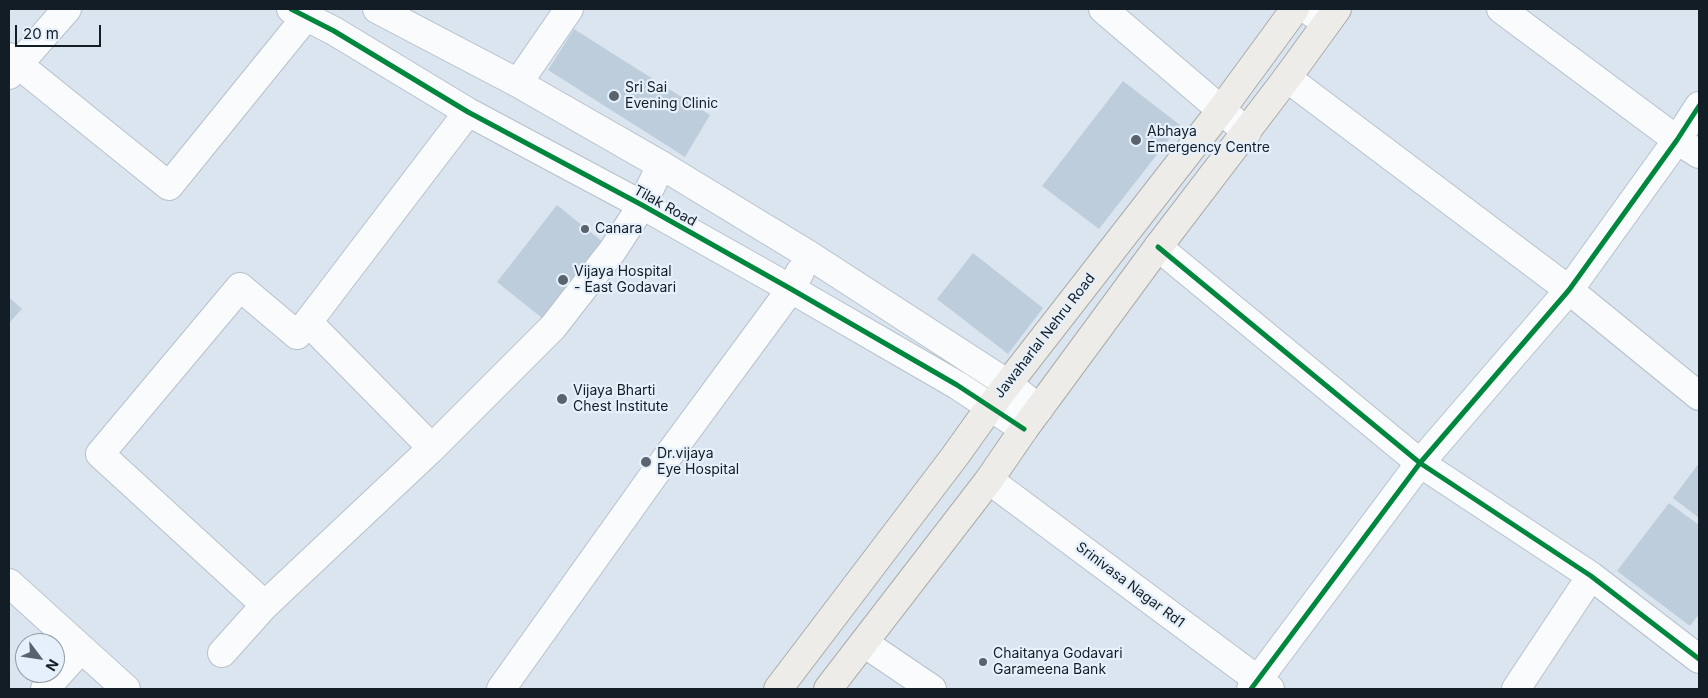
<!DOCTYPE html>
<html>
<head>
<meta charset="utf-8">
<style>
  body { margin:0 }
  #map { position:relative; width:1708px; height:698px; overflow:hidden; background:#dae5f0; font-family:Inter,sans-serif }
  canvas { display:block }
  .frame { position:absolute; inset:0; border:10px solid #131d26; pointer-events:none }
  .north { position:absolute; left:15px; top:633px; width:50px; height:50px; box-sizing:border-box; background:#e6f0fb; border:1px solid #929ca6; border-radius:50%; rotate:121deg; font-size:14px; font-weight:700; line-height:20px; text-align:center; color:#131d26 }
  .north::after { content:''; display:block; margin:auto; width:18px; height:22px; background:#59636d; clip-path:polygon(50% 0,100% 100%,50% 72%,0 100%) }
  .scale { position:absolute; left:15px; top:25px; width:86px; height:22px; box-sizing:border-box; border:2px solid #131d26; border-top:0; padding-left:6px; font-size:15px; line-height:18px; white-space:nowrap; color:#131d26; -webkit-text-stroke:4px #e6f0fb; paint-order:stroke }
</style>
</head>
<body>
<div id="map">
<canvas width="1708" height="698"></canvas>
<div class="frame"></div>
<div class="north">N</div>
<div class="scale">20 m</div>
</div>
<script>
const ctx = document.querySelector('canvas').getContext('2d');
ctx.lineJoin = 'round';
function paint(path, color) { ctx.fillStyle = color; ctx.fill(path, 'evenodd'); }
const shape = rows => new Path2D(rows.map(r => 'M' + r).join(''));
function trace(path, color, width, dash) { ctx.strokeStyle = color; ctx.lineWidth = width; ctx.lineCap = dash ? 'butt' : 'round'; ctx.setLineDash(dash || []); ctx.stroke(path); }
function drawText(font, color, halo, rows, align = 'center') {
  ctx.font = font + ' Inter,sans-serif'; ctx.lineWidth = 4.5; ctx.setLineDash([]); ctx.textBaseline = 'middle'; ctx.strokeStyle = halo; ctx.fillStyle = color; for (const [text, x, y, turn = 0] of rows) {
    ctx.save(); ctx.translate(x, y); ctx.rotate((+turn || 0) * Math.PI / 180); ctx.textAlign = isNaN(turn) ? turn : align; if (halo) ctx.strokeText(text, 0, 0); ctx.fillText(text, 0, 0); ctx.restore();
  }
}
paint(shape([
  [574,29,710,115,685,157,548,70],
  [1123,81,1180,125,1099,229,1042,186],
  [557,205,613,250,552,326,497,282],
  [973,253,1043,308,1008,354,937,299],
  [9,297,22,309,9,323],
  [1699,463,1699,518,1673,498],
  [1669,503,1699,525,1699,614,1690,626,1617,571]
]), '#becddc');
const minor = shape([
  [291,9,334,31,468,112,642,205,791,289,957,385,1024,429],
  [377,9,518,83,661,165,809,255,1008,384,1039,409],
  [1103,9,1247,132],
  [1307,9,1326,23],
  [1501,9,1677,140,1699,154],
  [9,57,169,186,306,17],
  [9,75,67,9],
  [1287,78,1569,290,1699,396],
  [518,83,569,9],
  [1158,247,1420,463,1591,576,1699,659],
  [432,448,308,322,468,112],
  [989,480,1270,689],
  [9,583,126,689],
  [265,605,100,454,240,287,297,335,308,322],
  [864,643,932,689],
  [222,653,265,605,432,448,553,327,613,250,642,205,661,165],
  [45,689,81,649],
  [501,689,651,479,791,289,800,272],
  [1251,689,1420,463,1569,290,1677,140,1699,106],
  [1516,689,1591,576]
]);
const major = shape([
  [778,689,955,456,990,407,1221,110,1295,9],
  [828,689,989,480,1024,429,1158,247,1287,78,1337,9]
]);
trace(minor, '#b7c1cb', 30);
trace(major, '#abaca8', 30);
trace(minor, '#f9fbfd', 28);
trace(major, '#edece8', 28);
trace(shape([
  [291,9,334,31,468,112,642,205,791,289,957,385,1024,429],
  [1158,247,1420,463,1591,576,1699,659],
  [1251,689,1420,463,1569,290,1677,140,1699,106]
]), '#00873e', 5);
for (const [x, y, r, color] of [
  [614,96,6,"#59636d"],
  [1136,140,6,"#59636d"],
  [585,229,5,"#59636d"],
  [563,280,6,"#59636d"],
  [562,399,6,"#59636d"],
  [646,462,6,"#59636d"],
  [983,662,5,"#59636d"]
]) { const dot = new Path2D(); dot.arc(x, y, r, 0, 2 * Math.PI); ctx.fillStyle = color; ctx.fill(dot); trace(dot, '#e6f0fb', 2); }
drawText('14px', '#131d26', '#e6f0fb', [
  ["Sri Sai",625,88],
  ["Evening Clinic",625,104],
  ["Abhaya",1147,132],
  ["Emergency Centre",1147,148],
  ["Canara",595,229],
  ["Vijaya Hospital",574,272],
  ["- East Godavari",574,288],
  ["Vijaya Bharti",573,391],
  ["Chest Institute",573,407],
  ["Dr.vijaya",657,454],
  ["Eye Hospital",657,470],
  ["Chaitanya Godavari",993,654],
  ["Garameena Bank",993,670]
], 'left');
drawText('14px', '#131d26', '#e6f0fb', [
  ["Tilak Road",665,206,29],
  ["Jawaharlal Nehru Road",1045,336,-52],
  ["Srinivasa Nagar Rd1",1130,585,37]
]);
</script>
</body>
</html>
